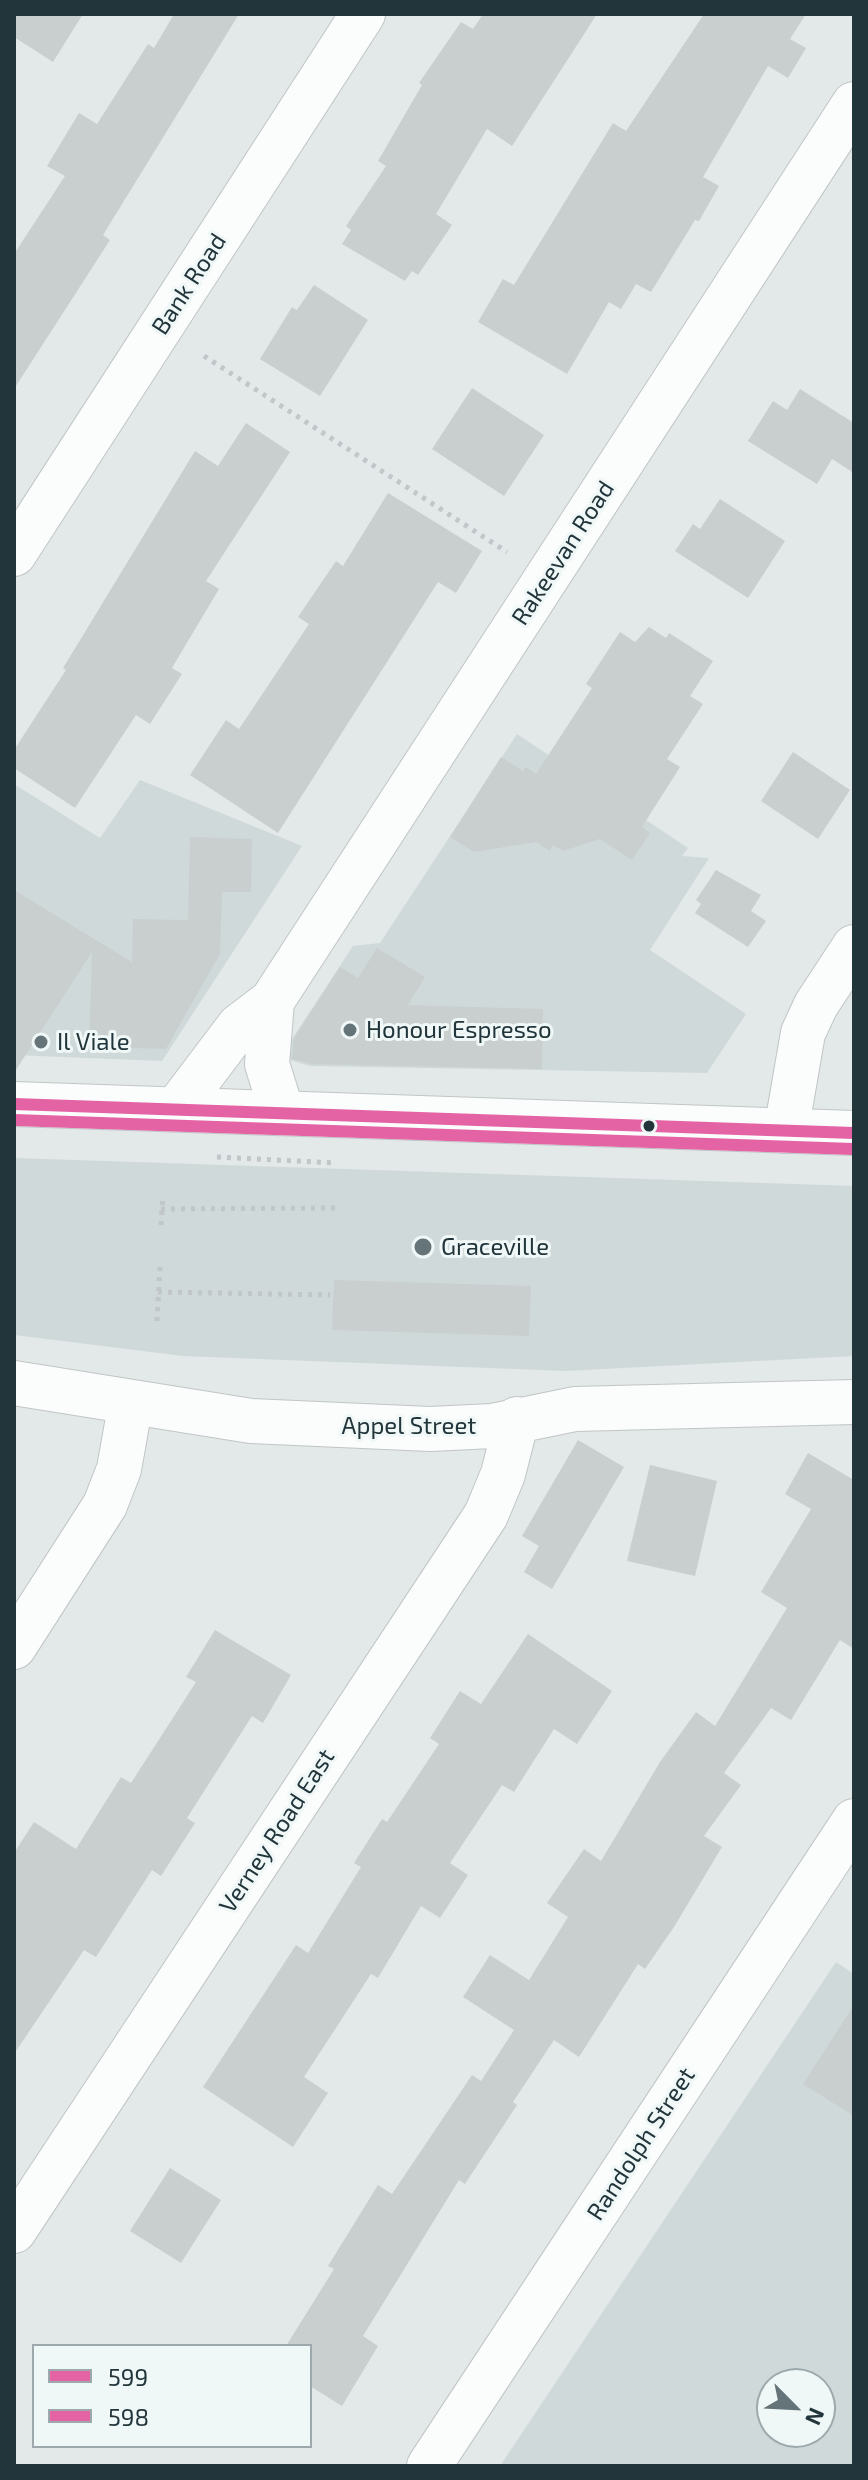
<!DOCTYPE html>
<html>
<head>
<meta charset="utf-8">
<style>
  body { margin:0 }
  #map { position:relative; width:868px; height:2480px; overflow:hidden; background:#e3e8e8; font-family:"Exo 2",sans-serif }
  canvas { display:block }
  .frame { position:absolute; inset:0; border:16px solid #21353b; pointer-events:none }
  .legend { position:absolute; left:32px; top:2344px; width:280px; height:104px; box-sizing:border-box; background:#f0f7f7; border:2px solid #9da9ac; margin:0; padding:10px 14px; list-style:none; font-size:24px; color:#21353b }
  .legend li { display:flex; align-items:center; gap:16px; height:40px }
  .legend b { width:40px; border:2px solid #9da9ac }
  .north { position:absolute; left:756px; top:2368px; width:80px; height:80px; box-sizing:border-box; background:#f0f7f7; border:2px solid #9da9ac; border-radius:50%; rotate:114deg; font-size:22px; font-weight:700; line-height:32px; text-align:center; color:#21353b }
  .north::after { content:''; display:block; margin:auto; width:28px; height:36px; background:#657478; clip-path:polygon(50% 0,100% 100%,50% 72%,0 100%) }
</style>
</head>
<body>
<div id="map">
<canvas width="868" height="2480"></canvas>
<div class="frame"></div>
<ul class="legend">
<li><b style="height:10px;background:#e463a4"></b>599</li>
<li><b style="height:10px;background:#e463a4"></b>598</li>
</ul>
<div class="north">N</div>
</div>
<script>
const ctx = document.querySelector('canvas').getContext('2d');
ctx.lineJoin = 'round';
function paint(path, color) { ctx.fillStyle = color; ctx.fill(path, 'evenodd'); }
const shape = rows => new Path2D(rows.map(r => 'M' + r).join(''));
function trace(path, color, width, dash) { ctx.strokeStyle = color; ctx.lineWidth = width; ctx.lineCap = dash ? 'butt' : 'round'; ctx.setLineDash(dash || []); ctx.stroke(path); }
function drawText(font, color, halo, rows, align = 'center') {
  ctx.font = font + ' "Exo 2",sans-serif'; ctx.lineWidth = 6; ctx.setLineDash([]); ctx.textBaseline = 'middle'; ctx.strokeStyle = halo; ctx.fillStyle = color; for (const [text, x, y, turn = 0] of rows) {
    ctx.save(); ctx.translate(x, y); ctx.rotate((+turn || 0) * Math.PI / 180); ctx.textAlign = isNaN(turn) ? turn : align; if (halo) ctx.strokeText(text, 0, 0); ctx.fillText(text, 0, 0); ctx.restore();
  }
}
paint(shape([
  [517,734,688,848,682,856,709,858,650,950,746,1014,707,1073,310,1066,280,1057,353,946,380,943],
  [140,780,302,846,162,1061,14,1055,14,784,100,838],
  [14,1158,854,1186,854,1356,565,1371,183,1356,14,1335],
  [836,1962,854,1974,854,2466,500,2466],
  [772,2384,820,2384,820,2432,772,2432]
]), '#d0d9d9');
paint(shape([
  [14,14,83,14,53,62,14,37],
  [174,14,239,14,103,235,110,240,14,389,14,254,65,176,47,166,79,113,97,124,148,44,154,48],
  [483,14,597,14,512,146,487,129,436,214,452,225,418,275,412,271,405,281,342,244,351,230,346,226,386,166,378,161,422,85,419,83,461,22,473,29],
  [704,14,806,14,790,39,806,48,788,78,768,66,703,177,719,186,699,221,695,220,651,292,636,284,621,309,609,302,567,374,478,322,503,279,514,285,613,123,626,131],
  [314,285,368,320,320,396,260,359,292,307,297,310],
  [472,388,544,435,504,496,432,449],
  [800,389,854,423,854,473,832,459,817,484,748,441,773,401,787,410],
  [246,423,290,452,206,581,219,589,172,668,182,674,150,724,136,715,75,808,14,768,14,750,66,670,63,668,195,451,218,466],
  [388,493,482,551,456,593,438,582,278,833,190,775,226,720,239,729,309,624,298,617,336,561,343,566],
  [720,499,785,541,748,598,675,551,693,524,700,529],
  [649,627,666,638,669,633,713,661,690,696,703,704,667,759,680,767,642,827,650,833,632,860,600,839,563,851,553,845,550,851,536,842,474,852,450,837,501,757,523,771,526,767,536,774,592,688,586,684,620,632,635,642],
  [793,752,850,790,818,839,761,801],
  [190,837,252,839,251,892,222,892,220,954,166,1049,89,1047,92,952,14,1073,14,890,132,962,133,919,188,920],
  [716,870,761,895,751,911,766,921,748,947,695,913,701,904,696,900],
  [377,948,425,977,408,1005,543,1009,542,1069,311,1064,292,1059,294,1038,340,967,358,978],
  [334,1280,531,1286,529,1336,332,1330],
  [578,1440,624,1467,552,1589,524,1572,539,1546,522,1536],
  [808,1453,854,1480,854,1649,840,1640,791,1720,771,1708,724,1773,741,1785,704,1836,722,1847,674,1927,645,1969,638,1964,579,2057,554,2040,513,2102,517,2105,465,2184,459,2180,363,2336,378,2346,342,2406,310,2386,310,2346,286,2346,334,2269,328,2266,378,2185,392,2194,472,2075,481,2081,514,2030,463,1997,490,1955,529,1980,568,1917,547,1903,584,1849,601,1861,660,1762,696,1712,715,1726,787,1608,761,1592,811,1509,785,1494],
  [650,1465,717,1481,695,1576,627,1561],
  [215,1630,291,1675,263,1723,252,1716,187,1818,195,1823,161,1876,152,1870,96,1957,84,1950,14,2054,14,1853,34,1822,76,1849,121,1777,131,1783,196,1682,186,1677],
  [528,1634,612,1691,577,1744,554,1729,514,1792,502,1785,450,1863,468,1875,440,1918,421,1906,378,1978,371,1974,304,2077,328,2093,293,2147,203,2087,296,1945,308,1953,361,1867,354,1863,382,1819,387,1822,439,1744,430,1738,460,1691,481,1704],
  [854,2005,854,2116,803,2084],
  [170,2168,221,2200,181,2263,130,2231]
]), '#c9cfcf');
const street = shape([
  [14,554,363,14],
  [272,1001,267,1064,282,1112],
  [177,1108,239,1026,272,1001,854,104],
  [786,1131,803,1033,816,1005,854,947],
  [14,1383,251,1421,430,1429,492,1426,575,1409,854,1402],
  [14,1647,105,1505,119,1469,131,1402],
  [14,2231,486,1515,503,1474,517,1419],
  [429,2466,854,1821]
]);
const secondary = shape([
  [14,1104,854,1133]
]);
trace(street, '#c0c5c5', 46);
trace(secondary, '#c0c6c7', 46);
trace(shape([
  [204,356,507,552],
  [217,1157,335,1163],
  [161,1209,335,1208],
  [161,1225,163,1196],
  [158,1292,330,1295],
  [157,1321,160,1267]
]), '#c0c6c9', 5, [4, 6]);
trace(street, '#fbfcfc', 44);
trace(secondary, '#fbfcfc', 44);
trace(shape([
  [14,1104,854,1133]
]), '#e463a4', 12);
trace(shape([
  [14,1120,853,1149]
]), '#e463a4', 12);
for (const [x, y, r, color] of [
  [350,1030,8,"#657478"],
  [41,1042,8,"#657478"],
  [649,1126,7,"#21353b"],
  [423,1247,10,"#657478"]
]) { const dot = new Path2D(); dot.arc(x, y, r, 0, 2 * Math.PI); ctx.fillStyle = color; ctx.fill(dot); trace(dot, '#f0f7f7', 3); }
drawText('24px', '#21353b', '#f0f7f7', [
  ["Bank Road",189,284,-57],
  ["Rakeevan Road",563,553,-57],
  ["Appel Street",409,1426],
  ["Verney Road East",277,1831,-57],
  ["Randolph Street",641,2144,-57]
]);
drawText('24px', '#21353b', '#f0f7f7', [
  ["Honour Espresso",366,1030],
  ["Il Viale",57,1042],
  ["Graceville",441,1247]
], 'left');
</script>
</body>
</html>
